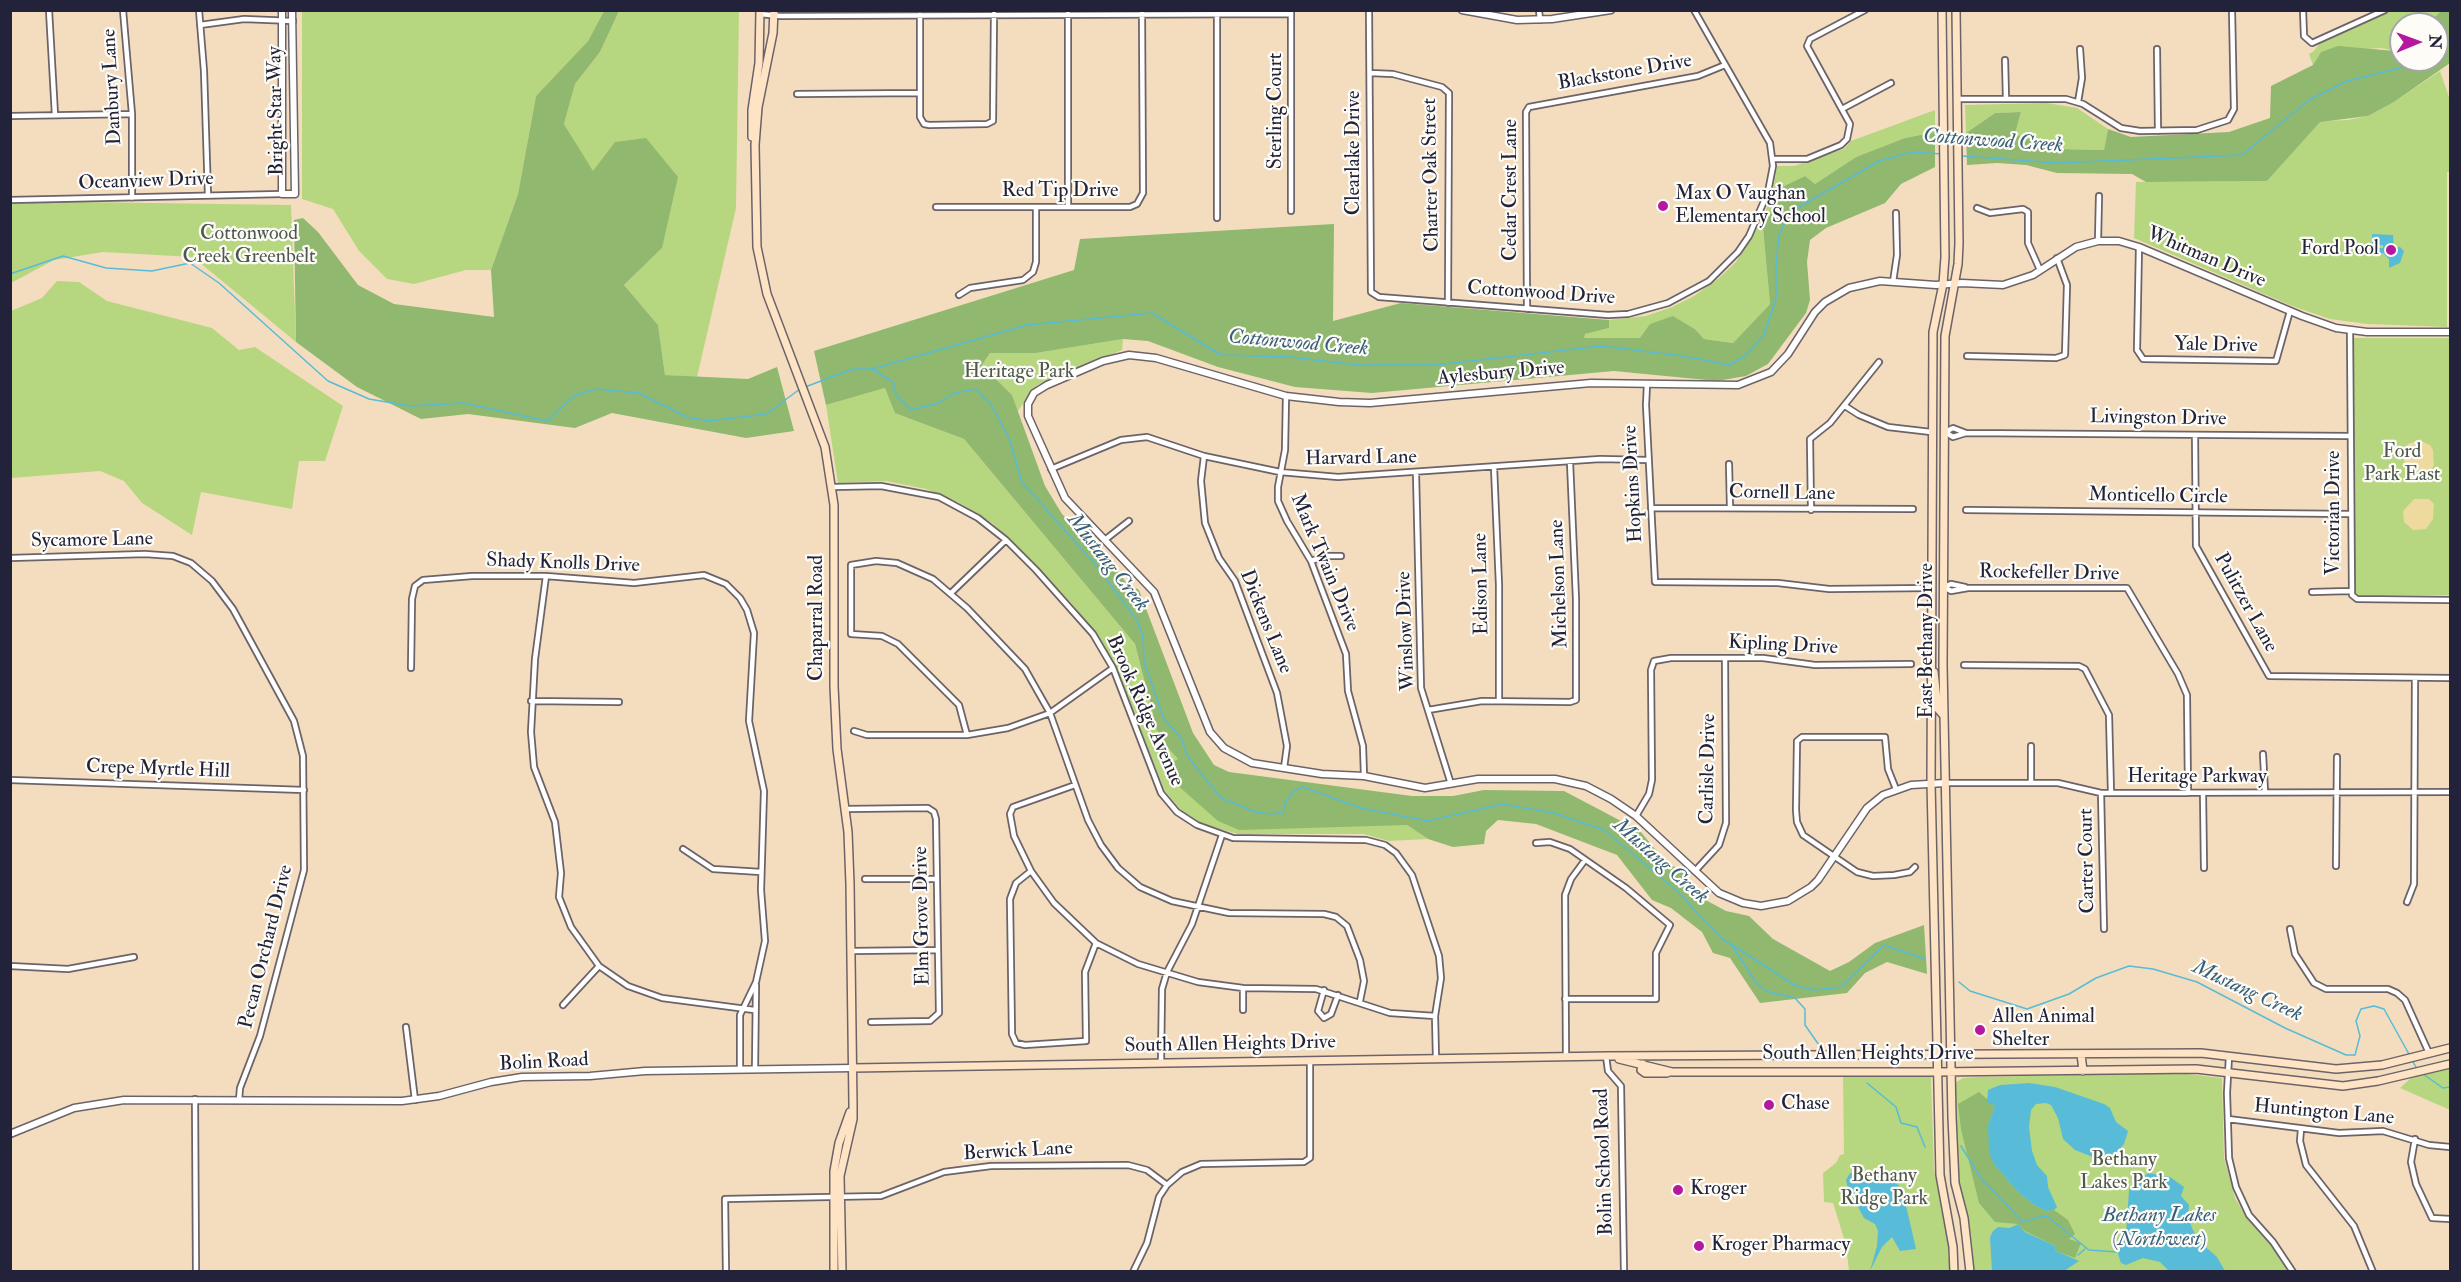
<!DOCTYPE html>
<html>
<head>
<meta charset="utf-8">
<style>
  body { margin:0 }
  #map { position:relative; width:2461px; height:1282px; overflow:hidden; background:#f4ddbf; font-family:"IM FELL Double Pica",serif }
  canvas { display:block }
  .frame { position:absolute; inset:0; border:12px solid #22223b; pointer-events:none }
  .north { position:absolute; left:2389px; top:12px; width:60px; height:60px; box-sizing:border-box; background:#fdfcf7; border:2px solid #a5a5ac; border-radius:50%; rotate:89deg; font-size:16px; font-weight:700; line-height:24px; text-align:center; color:#22223b }
  .north::after { content:''; display:block; margin:auto; width:21px; height:27px; background:#b5179e; clip-path:polygon(50% 0,100% 100%,50% 72%,0 100%) }
</style>
</head>
<body>
<div id="map">
<canvas width="2461" height="1282"></canvas>
<div class="frame"></div>
<div class="north">N</div>
</div>
<script>
const ctx = document.querySelector('canvas').getContext('2d');
ctx.lineJoin = 'round';
function paint(path, color) { ctx.fillStyle = color; ctx.fill(path, 'evenodd'); }
const shape = rows => new Path2D(rows.map(r => 'M' + r).join(''));
function trace(path, color, width, dash) { ctx.strokeStyle = color; ctx.lineWidth = width; ctx.lineCap = dash ? 'butt' : 'round'; ctx.setLineDash(dash || []); ctx.stroke(path); }
function drawText(font, color, halo, rows, align = 'center') {
  ctx.font = font + ' "IM FELL Double Pica",serif'; ctx.lineWidth = 4.5; ctx.setLineDash([]); ctx.textBaseline = 'middle'; ctx.strokeStyle = halo; ctx.fillStyle = color; for (const [text, x, y, turn = 0] of rows) {
    ctx.save(); ctx.translate(x, y); ctx.rotate((+turn || 0) * Math.PI / 180); ctx.textAlign = isNaN(turn) ? turn : align; if (halo) ctx.strokeText(text, 0, 0); ctx.fillText(text, 0, 0); ctx.restore();
  }
}
paint(shape([
  [302,11,604,11,588,41,536,96,518,194,491,270,466,270,414,284,387,279,359,251,333,209,302,199],
  [619,11,739,11,736,208,697,377,665,375,658,325,624,285,662,248,593,172,564,124,575,84,600,52],
  [2391,11,2442,11,2428,24,2401,24,2401,47,2395,51,2381,48,2321,52,2313,65,2309,54,2314,51,2319,44],
  [2440,71,2450,100,2450,172,2447,172,2447,327,2367,324,2330,319,2292,306,2134,238,2136,182,2267,181,2320,121,2348,120,2368,116,2394,102],
  [2047,103,2077,108,2108,129,2104,150,2058,149,2015,134,2021,112,1995,113,1966,133,1965,105],
  [1935,110,1935,132,1905,138,1856,157,1815,184,1805,176,1782,187,1763,228,1770,304,1733,343,1704,339,1696,330,1640,338,1584,339,1584,334,1609,328,1609,320,1646,316,1672,307,1694,296,1718,279,1736,262,1762,220,1773,191,1777,166,1794,166,1844,149,1851,141],
  [11,201,291,205,296,342,193,257,103,252,54,260,11,283],
  [57,281,79,282,107,301,212,328,239,350,255,347,343,406,325,461,299,461,292,509,201,492,192,535,142,503,124,481,100,471,11,478,11,311,42,298],
  [2354,338,2450,338,2450,595,2359,595,2353,592],
  [1123,339,1122,350,1037,385,1017,412,1012,395,982,365,990,353,1036,353],
  [885,388,896,413,964,439,1135,644,1159,738,1178,759,1407,825,1428,839,1389,841,1363,834,1238,834,1199,823,1181,810,1165,791,1113,660,1073,605,1024,553,992,523,958,502,926,489,886,481,838,483,826,405],
  [2450,1067,2450,1110,2400,1088,2411,1078],
  [2178,1073,2222,1078,2224,1158,2235,1198,2248,1220,2275,1250,2288,1271,1973,1271,1971,1239,1958,1175,1955,1083,1963,1078,1977,1077],
  [1843,1075,1931,1077,1934,1170,1947,1237,1950,1271,1849,1271,1846,1245,1833,1203,1824,1202,1823,1173,1836,1163,1840,1155,1844,1154]
]), '#b6d77f');
paint(shape([
  [604,11,619,11,600,52,575,84,564,124,593,171,615,142,646,138,678,177,662,248,624,285,658,325,665,375,748,379,777,367,794,431,746,438,612,413,575,428,468,414,421,419,357,387,296,342,294,220,303,218,318,232,358,285,394,304,494,317,491,270,518,194,536,96,588,41],
  [2441,11,2450,11,2450,63,2394,102,2368,116,2320,122,2267,181,2146,182,2132,174,2057,173,2026,165,1997,163,1967,165,1966,133,1995,113,2021,112,2015,134,2058,149,2104,150,2108,129,2131,137,2229,132,2270,118,2271,86,2313,65,2321,52,2338,46,2395,51,2401,47,2401,60,2437,60,2437,24,2428,24],
  [1935,132,1935,167,1901,184,1885,203,1826,228,1810,240,1807,262,1810,300,1806,313,1768,364,1746,376,1717,381,1614,371,1372,393,1295,387,1218,367,1148,341,1123,339,1036,353,990,353,982,365,1012,395,1045,486,1062,514,1093,545,1108,558,1125,581,1139,590,1193,733,1214,765,1229,772,1412,796,1453,796,1484,790,1564,791,1640,831,1664,860,1685,874,1695,885,1700,897,1726,911,1749,916,1773,939,1830,971,1849,962,1875,943,1924,925,1927,974,1887,962,1865,973,1847,993,1760,1003,1730,958,1713,953,1702,932,1671,908,1652,900,1617,855,1536,824,1498,820,1486,831,1484,844,1453,847,1428,839,1407,825,1239,830,1218,821,1167,776,1166,766,1178,759,1159,738,1135,644,964,439,895,413,885,388,826,405,814,351,1074,270,1080,239,1334,224,1333,321,1401,303,1609,320,1609,328,1585,334,1584,338,1640,338,1650,324,1673,316,1696,330,1704,339,1733,343,1770,304,1763,228,1782,187,1805,176,1815,184,1856,157,1905,138],
  [1979,1092,1995,1106,1988,1125,1993,1163,2017,1191,2034,1205,2046,1211,2054,1210,2068,1220,2075,1234,2069,1239,2081,1243,2075,1258,2056,1251,2055,1246,2025,1231,2018,1224,1995,1222,1979,1203,1961,1129,1958,1104]
]), '#90b86e');
paint(shape([
  [2419,440,2430,445,2433,450,2434,466,2430,470,2412,470,2404,461,2403,455,2408,444],
  [2414,499,2429,499,2434,504,2433,519,2426,529,2413,530,2404,522,2403,511]
]), '#eeda9e');
paint(shape([
  [2372,234,2393,235,2394,248,2400,247,2404,251,2400,263,2389,268,2389,259,2383,253,2377,253,2377,248,2383,248,2383,245,2372,245],
  [2029,1083,2055,1087,2104,1104,2110,1108,2116,1122,2128,1131,2124,1144,2117,1152,2098,1159,2075,1150,2063,1139,2058,1118,2051,1105,2046,1103,2036,1104,2031,1110,2029,1127,2032,1151,2037,1165,2047,1176,2048,1187,2057,1207,2054,1210,2046,1211,2034,1205,2017,1191,1993,1163,1989,1151,1988,1125,1995,1106,1987,1102,1988,1090,2000,1085],
  [1850,1173,1883,1173,1902,1188,1916,1249,1900,1251,1892,1237,1882,1247,1870,1271,1877,1246,1878,1231,1875,1224,1864,1218,1848,1188,1846,1180],
  [2149,1173,2170,1177,2184,1187,2181,1196,2189,1205,2188,1216,2192,1228,2199,1241,2217,1257,2225,1271,2169,1271,2160,1262,2143,1258,2126,1265,2121,1263,2118,1254,2126,1234,2129,1190,2136,1180],
  [2018,1224,2025,1232,2055,1246,2056,1251,2079,1261,2064,1271,1992,1271,1990,1237,1993,1231,1998,1227,2010,1228]
]), '#58bbd7');
trace(shape([
  [2437,50,2450,42],
  [1962,156,2057,163,2242,155,2309,100,2347,81,2404,67,2418,60],
  [10,274,63,256,106,268,152,271,190,263,219,283,328,381,369,399,410,406,463,403,547,421,575,395,596,389,639,393,687,417,709,421,766,414,800,389],
  [872,369,893,382,896,395,911,410,939,403,954,393,976,389,992,406,1009,438,1022,482,1095,564,1137,620,1143,637,1144,662,1164,719,1181,738,1188,757,1221,798,1255,812,1270,814,1283,812,1286,801,1294,791,1303,787,1361,808,1428,821,1502,804,1554,813,1604,830,1676,890,1721,938,1796,986,1816,990,1841,987,1884,945,1924,959],
  [805,387,853,369,872,369,1027,325,1152,313,1221,355,1290,357,1359,365,1436,365,1601,346,1682,356,1730,365,1746,355,1764,335,1776,299,1776,266,1779,235,1789,213,1879,161,1912,152,1942,154],
  [1732,945,1757,984,1767,991,1795,998,1805,1009,1805,1025,1819,1045],
  [1959,982,1970,991,2027,1009,2069,994,2096,978,2129,966,2153,969,2197,982,2285,1028,2346,1055,2355,1055,2360,1036,2356,1021,2361,1009,2374,1006,2384,1009,2410,1056],
  [2412,1060,2417,1069],
  [2423,1074,2443,1088,2450,1087],
  [1867,1083,1896,1107,1901,1123,1917,1127,1925,1147],
  [1961,1146,1980,1177,2023,1222,2042,1216,2048,1217,2089,1250,2117,1252],
  [2078,1255,2085,1249]
]), '#58bbd7', 1.5);
const minor = shape([
  [49,10,55,115],
  [123,10,132,114,132,198],
  [199,10,204,71,208,195],
  [1291,10,1291,211],
  [1369,10,1371,292,1379,297,1608,315,1628,314,1668,303,1709,281,1738,252,1749,236,1768,192,1773,166,1770,143,1694,10],
  [1539,10,1540,20],
  [2303,10,2304,36,2312,43,2385,10],
  [760,14,780,16,1291,14],
  [1068,14,1068,207],
  [920,15,920,117,924,124,929,125,987,124,993,121,994,14],
  [200,25,244,19,293,21],
  [2157,49,2158,131],
  [2005,60,2006,98],
  [1370,73,1393,74,1442,87,1449,93,1448,303],
  [797,94,920,93],
  [1957,99,2066,99,2083,104,2121,128,2140,131,2197,130,2228,120,2234,109,2232,10],
  [2078,102,2082,78,2080,49],
  [1842,109,1891,83],
  [10,116,132,114],
  [1773,159,1807,159,1841,145,1847,139,1850,124,1807,46,1810,39,1865,10],
  [10,200,282,194],
  [936,207,1130,207,1137,204,1143,193,1142,14],
  [1977,208,1990,213,2023,209,2028,212,2028,243,2040,270],
  [1217,218,1217,14],
  [2098,241,2099,196],
  [2139,247,2137,350,2143,359,2276,361,2290,311],
  [1893,282,1897,255,1896,213],
  [959,295,970,288,1023,280,1033,272,1036,262,1036,207],
  [1527,309,1526,112,1529,107,1698,76,1725,65],
  [2350,331,2352,595,2357,599,2450,600],
  [1967,356,2056,358,2065,355,2067,285,2057,258],
  [1647,384,1646,405,1655,582,1778,583,1829,589,1931,588],
  [1286,396,1285,450,1278,487,1278,501,1287,521,1311,561,1346,654,1348,691,1363,746,1364,776],
  [1845,406,1859,415,1888,427,1931,432],
  [1945,432,1953,437,1966,433,2350,436],
  [1945,432,1953,428,1966,433],
  [2195,435,2196,546,2269,676,2450,678],
  [1204,456,1201,481,1205,523,1219,558,1235,581,1277,693,1287,746,1284,768],
  [1729,464,1730,507],
  [1494,467,1499,585,1499,700],
  [1051,469,1121,440,1147,437,1204,456,1280,472,1338,477,1600,459,1648,460],
  [1416,473,1421,688,1451,784],
  [833,487,881,486,939,497,978,518,1006,540,1036,570,1093,634,1113,668,1161,793,1177,812,1197,825,1233,838,1366,840,1385,845,1396,853,1412,875,1439,956,1441,978,1435,1016,1436,1058],
  [1651,508,1913,509],
  [1811,510,1810,439,1830,423,1879,362],
  [1966,510,2350,514],
  [1106,539,1129,521],
  [10,558,145,554,173,556,191,563,212,581,233,609,294,721,303,756,304,870,260,1036,240,1088,239,1100],
  [1311,561,1326,556,1341,556],
  [546,576,535,659,531,732,534,767,555,822,561,873,559,897,571,927,599,966,628,986,662,998,754,1010],
  [1944,587,1951,591,1968,588,2127,588,2178,674,2187,695,2188,793],
  [1944,587,1951,584,1965,587],
  [2312,592,2350,591],
  [951,593,1006,540],
  [1964,665,2079,666,2085,669,2109,715,2111,793],
  [411,668,412,599,415,586,423,580,472,576,546,576,634,583,704,575,726,584,740,598,747,610,754,633,749,721,764,791,761,890,765,941,756,982,740,1015,740,1069],
  [531,701,619,702],
  [1428,710,1482,701,1570,702,1576,700,1576,599,1570,462],
  [854,731,867,735,967,735,1008,728,1050,713,1113,668],
  [967,735,959,705,898,644,882,636,851,634,851,565,876,561,897,563,933,579,967,608,1025,669,1050,713,1088,820,1101,845,1118,868,1140,887,1172,901,1229,913,1324,914,1336,917,1347,926,1360,960,1364,981,1360,1001],
  [2263,754,2265,792],
  [10,780,304,790],
  [1945,783,2058,783,2101,793,2450,792],
  [2031,783,2031,746],
  [1075,785,1013,807,1010,814,1014,836,1031,871,1054,903,1096,943,1138,964,1198,982,1243,988,1316,989,1390,1013,1435,1016],
  [1896,789,1888,769,1885,737,1802,737,1797,741,1796,810,1797,822,1803,835,1857,872,1873,876,1894,875,1910,872,1915,867],
  [2101,793,2104,929],
  [2203,793,2204,868],
  [845,809,928,808,934,812,936,819,939,1013,930,1021,871,1022],
  [1636,816,1649,794,1652,780,1651,670,1654,661,1671,658,1763,658,1815,665,1911,664],
  [1536,843,1550,842,1570,849,1626,888,1670,925,1656,953,1656,999,1565,999],
  [683,849,713,869,761,872],
  [2336,866,2337,757],
  [1031,871,1016,883,1010,899,1012,1034,1016,1043,1025,1045,1086,1041,1085,972,1096,943],
  [1695,871,1719,845,1726,823,1725,659],
  [865,879,937,879],
  [2407,902,2414,884,2415,678],
  [2290,929,2295,954,2314,983,2326,989,2388,989,2397,993,2405,1000,2429,1053],
  [851,951,938,950],
  [10,966,68,969,134,957],
  [1324,990,1318,1011,1324,1018,1331,1014,1338,995],
  [563,1005,599,966],
  [1243,1010,1243,988],
  [406,1027,415,1100],
  [1566,1056,1565,895,1571,879,1585,860],
  [1606,1056,1608,1071,1621,1086,1624,1272],
  [2229,1056,2227,1093,2229,1158,2236,1187,2249,1215,2273,1242,2293,1272],
  [1161,1062,1162,989,1167,972,1192,924,1222,835],
  [755,1069,756,985],
  [195,1099,196,1272],
  [2228,1119,2339,1133,2383,1131,2429,1145,2450,1147],
  [2301,1129,2300,1141,2306,1165,2354,1226,2373,1272],
  [2415,1139,2411,1162,2416,1184,2432,1218,2450,1219],
  [726,1272,725,1199,881,1196,944,1172,991,1166,1128,1165,1147,1170,1167,1185],
  [1133,1272,1147,1243,1159,1197,1167,1185,1182,1172,1201,1164,1304,1162,1310,1158,1310,1061]
]);
const tertiary = shape([
  [282,10,282,194,295,194,292,10],
  [1462,10,1517,20,1552,19,1611,10],
  [1945,783,1911,785,1883,795,1867,808,1818,880,1811,887,1788,901,1761,906,1743,903,1719,893,1636,816,1611,799,1586,786,1555,779,1478,779,1425,788,1364,776,1322,774,1252,763,1224,748,1210,732,1154,592,1065,498,1028,416,1028,404,1034,393,1047,385,1103,361,1129,355,1156,358,1286,396,1339,402,1370,403,1591,383,1738,385,1771,372,1788,354,1815,312,1825,302,1849,288,1880,281,1936,285,1962,283,2003,285,2033,275,2076,247,2098,241,2119,241,2139,247,2302,316,2336,328,2367,332,2450,332],
  [10,1134,74,1108,124,1100,402,1101,439,1096,491,1082,522,1077,590,1076,645,1071,853,1068]
]);
const secondary = shape([
  [774,10,773,33,758,107,755,145,757,247,767,294,825,447,834,505,834,686,837,749,848,832,850,884,853,1104,853,1119,840,1176,842,1272],
  [1942,10,1945,257,1943,284,1933,332,1931,783,1940,1175,1953,1247,1954,1272],
  [1956,10,1959,243,1958,264,1945,336,1943,665,1952,1117,1955,1183,1964,1218,1970,1272],
  [752,137,752,110,759,63,760,10],
  [1934,672,1938,709,1944,716],
  [2081,1054,2083,1071],
  [1619,1059,1672,1072,1937,1072,2196,1069,2343,1086,2378,1081,2450,1064],
  [1643,1064,1641,1070,1645,1073,1667,1073],
  [853,1068,1608,1056,2201,1053,2336,1069,2382,1065,2450,1048],
  [834,1272,834,1171,839,1143,850,1112]
]);
trace(minor, '#6c6369', 8);
trace(tertiary, '#6c6369', 9);
trace(secondary, '#6c6369', 10);
trace(minor, '#fff', 4.5);
trace(tertiary, '#fff', 6);
trace(secondary, '#fee4c5', 7);
for (const [x, y, r, color] of [
  [1663,206,6,"#b5179e"],
  [2391,250,6,"#b5179e"],
  [1980,1030,6,"#b5179e"],
  [1769,1105,6,"#b5179e"],
  [1678,1190,6,"#b5179e"],
  [1699,1246,6,"#b5179e"]
]) { const dot = new Path2D(); dot.arc(x, y, r, 0, 2 * Math.PI); ctx.fillStyle = color; ctx.fill(dot); trace(dot, '#fdfcf7', 2); }
drawText('20px', '#22223b', '#fdfcf7', [
  ["Blackstone Drive",1625,73,-10],
  ["Danbury Lane",113,87,-93],
  ["Bright Star Way",277,111,-91],
  ["Sterling Court",1277,111,-90],
  ["Clearlake Drive",1355,153,-90],
  ["Charter Oak Street",1432,175,-91],
  ["Oceanview Drive",146,182,-2],
  ["Cedar Crest Lane",1512,190,-90],
  ["Red Tip Drive",1060,192],
  ["Whitman Drive",2206,258,23],
  ["Cottonwood Drive",1541,294,4],
  ["Yale Drive",2216,346,1],
  ["Aylesbury Drive",1501,374,-5],
  ["Livingston Drive",2158,419,1],
  ["Harvard Lane",1361,459,-1],
  ["Hopkins Drive",1634,484,-93],
  ["Cornell Lane",1782,494,1],
  ["Monticello Circle",2158,497,1],
  ["Victorian Drive",2335,513,-90],
  ["Sycamore Lane",92,541,-1],
  ["Mark Twain Drive",1324,563,67],
  ["Shady Knolls Drive",563,564,2],
  ["Rockefeller Drive",2049,574,1],
  ["Edison Lane",1482,584,-91],
  ["Michelson Lane",1560,584,-92],
  ["Pulitzer Lane",2245,603,61],
  ["Chaparral Road",818,618,-90],
  ["Dickens Lane",1265,622,68],
  ["Winslow Drive",1407,631,-92],
  ["East Bethany Drive",1928,641,-90],
  ["Kipling Drive",1783,646,3],
  ["Brook Ridge Avenue",1144,711,66],
  ["Carlisle Drive",1709,769,-89],
  ["Crepe Myrtle Hill",158,770,2],
  ["Heritage Parkway",2197,778],
  ["Carter Court",2088,861,-91],
  ["Elm Grove Drive",923,916,-91],
  ["Pecan Orchard Drive",267,947,-76],
  ["South Allen Heights Drive",1230,1045,-1],
  ["South Allen Heights Drive",1868,1055],
  ["Bolin Road",544,1063,-3],
  ["Huntington Lane",2324,1113,5],
  ["Berwick Lane",1018,1152,-3],
  ["Bolin School Road",1605,1162,-92]
]);
drawText('20px', '#22223b', '#fdfcf7', [
  ["Max O Vaughan",1675,195],
  ["Elementary School",1675,218],
  ["Ford Pool",2379,250,"right"],
  ["Allen Animal",1992,1018],
  ["Shelter",1992,1041],
  ["Chase",1781,1105],
  ["Kroger",1690,1190],
  ["Kroger Pharmacy",1711,1246]
], 'left');
drawText('20px', '#4e584f', '#fdfcf7', [
  ["Cottonwood",249,235],
  ["Creek Greenbelt",249,258],
  ["Heritage Park",1019,373],
  ["Ford",2402,453],
  ["Park East",2402,476],
  ["Bethany",2124,1161],
  ["Lakes Park",2124,1184],
  ["Bethany",1884,1177],
  ["Ridge Park",1884,1200]
]);
drawText('italic 21px', '#385f79', '#fdfcf7', [
  ["Cottonwood Creek",1993,142,4],
  ["Cottonwood Creek",1298,344,5],
  ["Mustang Creek",1107,563,52],
  ["Mustang Creek",1660,862,41],
  ["Mustang Creek",2247,992,25],
  ["Bethany Lakes",2159,1216],
  ["(Northwest)",2159,1240]
]);
</script>
</body>
</html>
